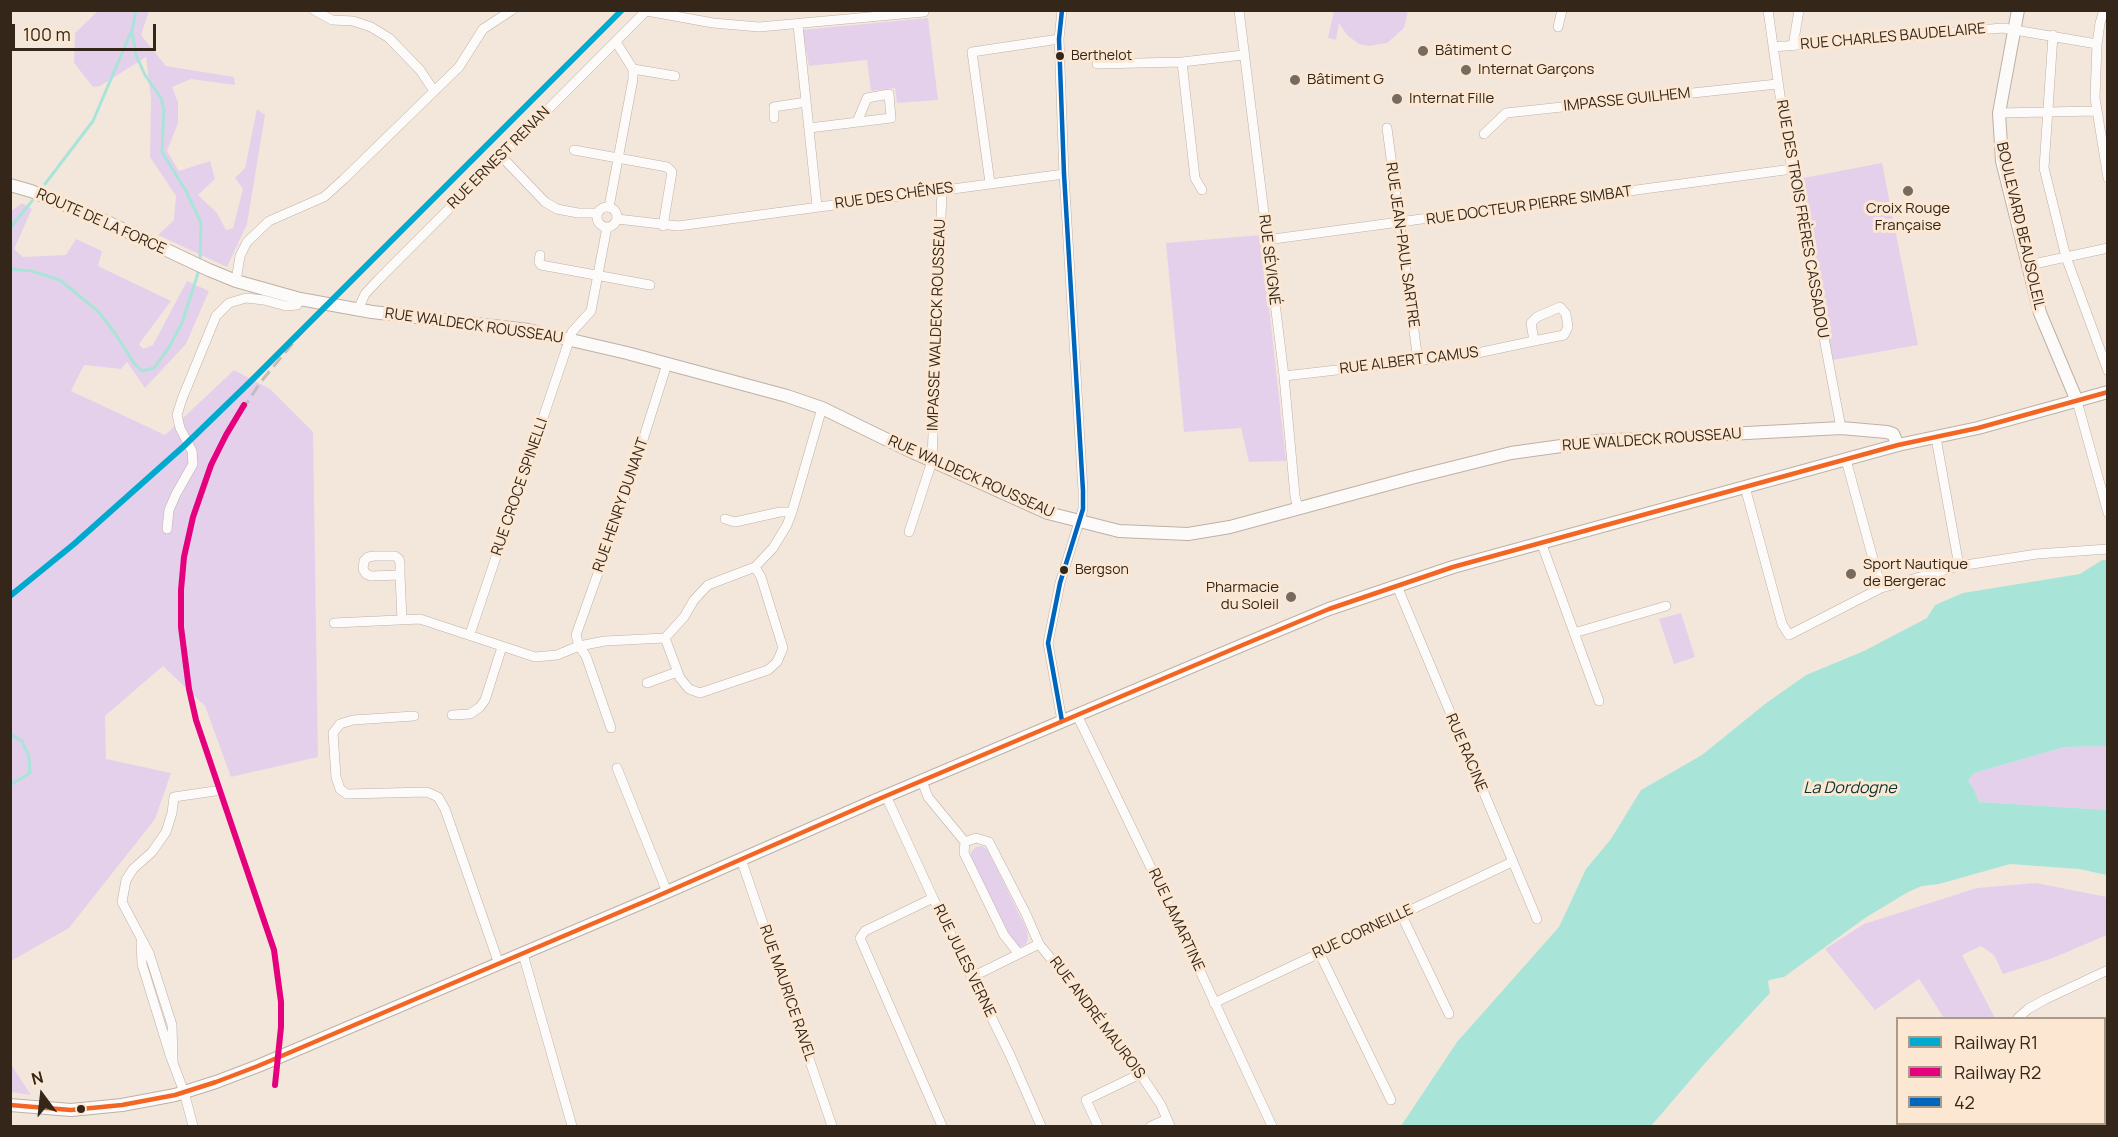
<!DOCTYPE html>
<html>
<head>
<meta charset="utf-8">
<style>
  body { margin:0 }
  #map { position:relative; width:2118px; height:1137px; overflow:hidden; background:#f3e7dc; font-family:Manrope,sans-serif }
  canvas { display:block }
  .frame { position:absolute; inset:0; border:12px solid #34271a; pointer-events:none }
  .legend { position:absolute; left:1896px; top:1017px; width:210px; height:108px; box-sizing:border-box; background:#fce7d3; border:2px solid #ac9a89; margin:0; padding:8px 10px; list-style:none; font-size:18px; color:#34271a }
  .legend li { display:flex; align-items:center; gap:12px; height:30px }
  .legend b { width:30px; border:2px solid #ac9a89 }
  .north { position:absolute; left:12px; top:1065px; width:60px; height:60px; -webkit-text-stroke:4px #fce7d3; paint-order:stroke; rotate:345deg; font-size:16px; font-weight:700; line-height:24px; text-align:center; color:#34271a }
  .north::after { content:''; display:block; margin:auto; width:21px; height:27px; background:#34271a; clip-path:polygon(50% 0,100% 100%,50% 72%,0 100%) }
  .scale { position:absolute; left:12px; top:24px; width:144px; height:27px; box-sizing:border-box; border:3px solid #34271a; border-top:0; padding-left:8px; font-size:18px; line-height:21px; white-space:nowrap; color:#34271a; -webkit-text-stroke:4px #fce7d3; paint-order:stroke }
</style>
</head>
<body>
<div id="map">
<canvas width="2118" height="1137"></canvas>
<div class="frame"></div>
<ul class="legend">
<li><b style="height:8px;background:#00a9ce"></b>Railway R1</li>
<li><b style="height:8px;background:#e5007d"></b>Railway R2</li>
<li><b style="height:8px;background:#0065bd"></b>42</li>
</ul>
<div class="north">N</div>
<div class="scale">100 m</div>
</div>
<script>
const ctx = document.querySelector('canvas').getContext('2d');
ctx.lineJoin = 'round';
function paint(path, color) { ctx.fillStyle = color; ctx.fill(path, 'evenodd'); }
const shape = rows => new Path2D(rows.map(r => 'M' + r).join(''));
function trace(path, color, width, dash) { ctx.strokeStyle = color; ctx.lineWidth = width; ctx.lineCap = dash ? 'butt' : 'round'; ctx.setLineDash(dash || []); ctx.stroke(path); }
function drawText(font, color, halo, rows, align = 'center') {
  ctx.font = font + ' Manrope,sans-serif'; ctx.lineWidth = 6; ctx.setLineDash([]); ctx.textBaseline = 'middle'; ctx.strokeStyle = halo; ctx.fillStyle = color; for (const [text, x, y, turn = 0] of rows) {
    ctx.save(); ctx.translate(x, y); ctx.rotate((+turn || 0) * Math.PI / 180); ctx.textAlign = isNaN(turn) ? turn : align; if (halo) ctx.strokeText(text, 0, 0); ctx.fillText(text, 0, 0); ctx.restore();
  }
}
paint(shape([
  [99,10,149,11,141,35,166,66,234,77,235,85,191,79,172,87,178,102,178,123,167,151,179,171,210,161,215,179,198,195,217,213,226,230,233,228,243,189,235,178,245,168,257,109,265,115,247,224,227,267,158,235,174,220,176,196,150,157,151,99,146,57,100,86,93,87,74,63,75,33],
  [1334,11,1334,10,1408,11,1404,28,1394,37,1387,43,1369,46,1359,44,1347,35,1339,23,1336,40,1328,38],
  [928,18,938,100,897,103,895,88,871,91,867,60,809,66,802,30],
  [1882,163,1918,345,1833,360,1798,179],
  [22,203,32,209,14,249,23,257,66,255,76,239,102,251,98,266,171,301,139,344,143,349,153,345,187,281,209,291,186,344,145,388,127,362,121,369,84,365,71,391,165,435,234,370,270,389,313,432,318,757,231,777,205,706,163,666,105,716,106,759,171,773,155,819,69,928,11,961,10,212],
  [1261,235,1286,461,1249,462,1241,428,1184,432,1166,243],
  [1681,613,1695,657,1674,664,1659,619],
  [2107,746,2107,810,1979,802,1974,789,1968,781,1974,773,2065,747],
  [982,846,987,849,1027,930,1028,939,1026,944,1020,947,1014,944,971,857,971,852,976,847],
  [2036,883,2107,897,2107,935,2053,958,2003,974,1994,955,1981,946,1962,955,1995,1018,1944,1018,1919,979,1875,1010,1825,949,1864,924,1977,888],
  [10,1063,23,1083,31,1095,11,1092]
]), '#e5d0ec');
paint(shape([
  [2102,560,2108,560,2107,746,2065,747,1974,773,1968,781,1974,789,1979,802,2107,810,2107,875,2079,869,2010,864,1939,884,1922,886,1908,892,1865,918,1784,977,1769,980,1768,982,1770,993,1706,1062,1651,1126,1401,1126,1457,1042,1559,927,1586,869,1611,839,1641,790,1702,755,1765,704,1806,675,1864,651,1927,618,1935,605,1963,593,2080,574]
]), '#a9e4d9');
trace(shape([
  [136,10,132,31,136,55,145,75,161,98,164,110,162,152,186,191,201,223,200,261],
  [45,184,93,121,131,32],
  [10,228,32,201],
  [10,269,32,271,60,280,99,312,114,332,134,363,142,371,154,368,168,349,182,323,199,270],
  [10,734,22,741,29,757,30,773,10,785]
]), '#a9e4d9', 3);
const street = shape([
  [314,10,332,20,353,21,371,27,389,38,420,70,434,91],
  [1239,10,1284,376,1295,496,1298,509],
  [1768,10,1785,131,1841,428],
  [2104,10,2100,23,2097,44,2095,98,2108,178],
  [647,11,713,23,759,27,924,12],
  [798,25,817,206],
  [1558,27,1562,10],
  [2053,35,2044,168,2066,257,2108,371],
  [1793,46,1799,10],
  [1773,47,2003,28,2097,44],
  [1097,64,1182,62],
  [633,69,675,76],
  [1999,113,2096,111],
  [774,118,774,107,806,102],
  [809,128,891,118,889,94,867,98,857,122],
  [1387,128,1418,361],
  [1484,134,1506,113,1777,84],
  [574,150,667,167,672,172,663,226],
  [501,156,545,202,557,209,578,213,598,213],
  [990,183,972,52,1059,39],
  [1202,190,1195,178,1182,62,1243,55],
  [609,207,633,79,633,69,616,42],
  '597 217a10 10 0 1 1 20 0a10 10 0 1 1-20 0Z',
  [617,219,678,226,1064,174],
  [1266,240,1792,169],
  [540,255,539,262,541,265,650,285],
  [2029,265,2108,248],
  [236,281,240,256,247,242,269,221,324,197,344,179,459,67,483,29,512,10],
  [358,310,365,294,378,280,647,10],
  [1284,376,1468,355,1534,341,1564,335,1568,327,1566,314,1560,307,1537,317,1531,323,1534,341],
  [2077,401,2108,513],
  [1936,438,1959,566],
  [1846,460,1881,588],
  [1745,487,1782,624,1789,635,1881,588,1959,566,2037,554,2108,549],
  [725,519,735,522,780,512,792,512],
  [167,529,169,510,176,494,193,464,192,451,180,428,177,415,182,399,216,316,229,303,246,298,264,300,286,306,297,305,300,299],
  [909,532,932,461,942,190],
  [1541,542,1599,701],
  [400,575,371,576,366,574,363,569,364,561,368,557,374,556,395,556,399,559,400,564,400,575,402,620],
  [1397,586,1537,919],
  [334,623,420,619,535,657,557,655,579,646,605,641,665,638,684,617,694,600,708,585,755,567,773,548,787,525,792,512,822,408],
  [1574,633,1666,606],
  [470,634,572,332,591,311,607,227],
  [665,638,680,678,689,689,700,693,768,670,777,662,783,648,761,577,755,567],
  [647,683,677,672],
  [452,715,470,714,480,707,485,700,502,647],
  [1077,715,1181,930,1272,1126],
  [414,716,353,720,340,724,333,733,336,777,340,789,347,794,427,792,438,797,445,809,499,964],
  [1062,721,1048,643,1060,583,1083,509,1083,491,1064,174,1059,39,1062,10],
  [611,728,586,656,579,646,576,635,623,503,667,364],
  [617,768,667,892],
  [922,781,928,797,965,842,976,838,989,842,1026,914,1039,944],
  [886,796,933,898,1010,1055,1041,1126],
  [965,842,964,853,1004,935,1019,954],
  [741,859,832,1126],
  [933,898,865,931,860,938,942,1126],
  [1401,914,1449,1014],
  [141,942,142,964,170,1055,184,1092,193,1126],
  [1319,952,1391,1100],
  [523,954,572,1126],
  [972,977,1039,944,1123,1048,1161,1105,1170,1126],
  [1214,1003,1512,862],
  [2018,1018,2028,1009,2046,999,2108,970],
  [173,1062,172,1025,149,953,122,902,126,880,133,869,152,852,166,832,172,813,174,797,215,791],
  [1098,1126,1086,1100,1140,1074],
  [1151,1126,1167,1119],
  [1916,1126,1919,1124]
]);
const secondary = shape([
  [2018,10,1999,113,2002,161,2040,313,2077,401],
  [10,185,31,191,105,221,209,270,236,281,300,299,372,312,528,330,627,353,787,396,822,408,906,449,1048,513,1119,531,1188,534,1230,527,1411,478,1511,453,1597,441,1841,428,1887,432,1893,434,1898,445],
  [10,1105,71,1110,122,1105,175,1095,216,1082,258,1066,653,898,874,801,1245,644,1329,609,1453,567,1898,445,1978,428,2108,392]
]);
trace(street, '#bdb1a6', 10);
trace(secondary, '#bdb1a6', 14);
trace(street, '#fdfbfa', 9);
trace(secondary, '#fdfbfa', 12);
trace(shape([
  [275,1085,281,1027,281,1002,274,950,196,720,184,661,181,627,181,590,184,557,193,517,200,493,226,435,260,383,311,321]
]), '#c1bebb', 3, [12, 6]);
trace(shape([
  [1062,721,1048,643,1060,583,1083,509,1083,491,1064,174,1059,39,1062,10]
]), '#0065bd', 4.5);
trace(shape([
  [10,1105,71,1110,122,1105,175,1095,216,1082,258,1066,653,898,874,801,1245,644,1329,609,1453,567,1898,445,1978,428,2108,392]
]), '#f26522', 4.5);
trace(shape([
  [10,596,74,544,184,446,249,383,622,10]
]), '#00a9ce', 6);
trace(shape([
  [244,405,226,435,211,465,193,517,184,557,181,590,181,627,189,689,196,720,274,950,281,1002,281,1027,275,1085]
]), '#e5007d', 6);
for (const [x, y, r, color] of [
  [1423,51,6,"#776a5e"],
  [1060,56,5,"#34271a"],
  [1466,70,6,"#776a5e"],
  [1295,80,6,"#776a5e"],
  [1397,99,6,"#776a5e"],
  [1908,191,6,"#776a5e"],
  [1064,570,5,"#34271a"],
  [1851,574,6,"#776a5e"],
  [1291,597,6,"#776a5e"],
  [81,1109,5,"#34271a"]
]) { const dot = new Path2D(); dot.arc(x, y, r, 0, 2 * Math.PI); ctx.fillStyle = color; ctx.fill(dot); trace(dot, '#fce7d3', 2); }
drawText('14px', '#34271a', '#fce7d3', [
  ["Berthelot",1071,56],
  ["Bergson",1075,570]
], 'left');
drawText('15px', '#34271a', '#fce7d3', [
  ["RUE CHARLES BAUDELAIRE",1893,37,-5],
  ["IMPASSE GUILHEM",1627,100,-6],
  ["RUE ERNEST RENAN",499,158,-45],
  ["RUE DES CHÊNES",894,196,-8],
  ["RUE DOCTEUR PIERRE SIMBAT",1529,206,-8],
  ["RUE DES TROIS FRÈRES CASSADOU",1802,219,80],
  ["ROUTE DE LA FORCE",101,222,24],
  ["BOULEVARD BEAUSOLEIL",2020,226,77],
  ["RUE JEAN-PAUL SARTRE",1402,245,82],
  ["RUE SÉVIGNÉ",1269,260,83],
  ["IMPASSE WALDECK ROUSSEAU",937,325,-88],
  ["RUE WALDECK ROUSSEAU",474,326,8],
  ["RUE ALBERT CAMUS",1409,361,-7],
  ["RUE WALDECK ROUSSEAU",1652,440,-4],
  ["RUE WALDECK ROUSSEAU",971,477,24],
  ["RUE CROCE SPINELLI",520,487,-71],
  ["RUE HENRY DUNANT",621,505,-71],
  ["RUE RACINE",1466,753,67],
  ["RUE LAMARTINE",1176,920,65],
  ["RUE CORNEILLE",1363,932,-25],
  ["RUE JULES VERNE",964,961,64],
  ["RUE MAURICE RAVEL",787,993,71],
  ["RUE ANDRÉ MAUROIS",1097,1018,53]
]);
drawText('15px', '#34271a', '#fce7d3', [
  ["Bâtiment C",1435,51],
  ["Internat Garçons",1478,70],
  ["Bâtiment G",1307,80],
  ["Internat Fille",1409,99],
  ["Croix Rouge",1908,209,"center"],
  ["Française",1908,226,"center"],
  ["Sport Nautique",1863,565],
  ["de Bergerac",1863,582],
  ["Pharmacie",1279,588,"right"],
  ["du Soleil",1279,605,"right"]
], 'left');
drawText('italic 16px', '#063430', '#fce7d3', [
  ["La Dordogne",1850,789]
]);
</script>
</body>
</html>
